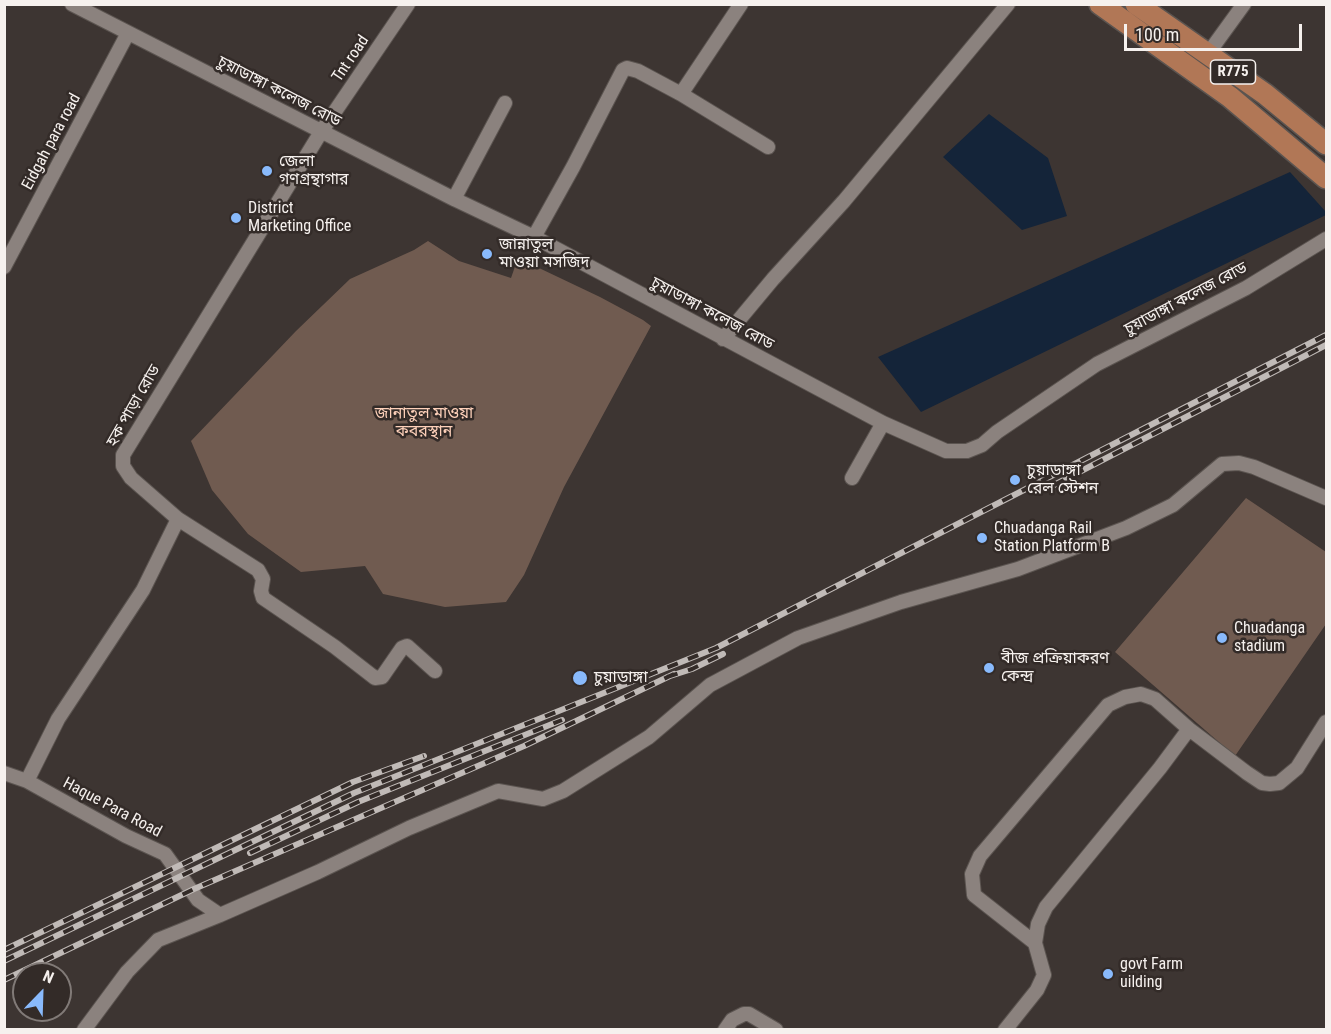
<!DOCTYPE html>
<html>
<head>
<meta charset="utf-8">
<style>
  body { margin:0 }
  #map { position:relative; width:1331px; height:1034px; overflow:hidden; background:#3d3532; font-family:"Roboto Condensed",sans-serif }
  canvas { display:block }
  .frame { position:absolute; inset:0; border:6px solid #f6f1ee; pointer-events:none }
  .north { position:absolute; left:12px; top:962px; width:60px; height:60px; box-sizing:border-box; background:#332b28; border:2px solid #817a77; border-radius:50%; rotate:23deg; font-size:16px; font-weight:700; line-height:24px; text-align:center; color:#f6f1ee }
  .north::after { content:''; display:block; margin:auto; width:21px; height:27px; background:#89bafc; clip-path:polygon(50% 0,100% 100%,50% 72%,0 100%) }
  .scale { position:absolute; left:1124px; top:24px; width:178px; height:27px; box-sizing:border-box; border:3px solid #f6f1ee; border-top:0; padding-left:8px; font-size:18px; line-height:21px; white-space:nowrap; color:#f6f1ee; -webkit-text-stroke:4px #332b28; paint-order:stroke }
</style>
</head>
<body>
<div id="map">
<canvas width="1331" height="1034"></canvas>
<div class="frame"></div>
<div class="north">N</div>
<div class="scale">100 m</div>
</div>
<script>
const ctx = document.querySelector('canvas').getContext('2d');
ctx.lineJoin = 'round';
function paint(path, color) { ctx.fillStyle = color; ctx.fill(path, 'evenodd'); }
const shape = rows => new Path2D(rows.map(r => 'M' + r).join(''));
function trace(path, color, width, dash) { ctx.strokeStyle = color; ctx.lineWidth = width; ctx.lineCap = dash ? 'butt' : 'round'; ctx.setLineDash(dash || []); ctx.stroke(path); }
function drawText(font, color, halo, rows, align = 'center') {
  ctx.font = font + ' "Roboto Condensed","Noto Sans Bengali",sans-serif'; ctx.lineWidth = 5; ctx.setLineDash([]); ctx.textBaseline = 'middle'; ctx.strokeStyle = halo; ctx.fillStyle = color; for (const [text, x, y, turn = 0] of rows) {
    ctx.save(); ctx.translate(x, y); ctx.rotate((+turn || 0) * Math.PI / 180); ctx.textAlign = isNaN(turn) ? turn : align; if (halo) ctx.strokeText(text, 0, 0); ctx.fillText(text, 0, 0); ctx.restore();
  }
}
paint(shape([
  [428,241,459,261,511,278,518,258,600,297,643,320,651,326,564,487,524,575,506,602,445,607,383,594,365,566,301,572,248,534,212,490,191,441,296,331,350,279,414,250],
  [1246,498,1326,552,1326,624,1235,756,1115,652]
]), '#705b50');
paint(shape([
  [989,114,1048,158,1067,216,1022,230,943,157],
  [1290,172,1326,212,1326,215,921,412,878,357]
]), '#142439');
const minor = shape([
  [72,4,454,199,534,237,883,423,946,451,967,451,982,445,997,432,1097,364,1246,288,1326,239],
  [1207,55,1244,4],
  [681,94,741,4],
  [454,199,505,103],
  [534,237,573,167,623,70,627,68,638,71,681,94,768,147],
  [4,267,128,33],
  [723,339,773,279,844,201,1008,4],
  [852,478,883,423],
  [178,519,258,570,263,579,261,591,263,598,335,647,375,678,382,677,402,648,407,646,435,671],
  [1189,729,1160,768,1046,907,1038,924,1035,943,974,895,972,874,980,856,1108,705,1125,697,1141,694,1155,699,1189,729,1247,773,1262,783,1270,784,1279,783,1297,768,1326,722],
  [4,773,27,781,126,836,165,854,198,900,220,915,318,872,409,828,498,791,543,799,563,791,649,737,710,685,798,638,901,602,1018,569,1126,528,1173,505,1222,464,1239,463,1254,467,1326,498],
  [27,781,58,719,143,590,178,519,131,478,123,466,123,455,321,132,408,4],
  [84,1030,127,972,158,940,220,915],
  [725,1030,732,1020,744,1014,749,1014,776,1030],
  [1005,1030,1037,990,1044,975,1035,943]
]);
const primary = shape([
  [1100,4,1230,97,1326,178],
  [1136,4,1265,94,1326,144]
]);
trace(minor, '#5b5450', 16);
trace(primary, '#5b5450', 24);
trace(minor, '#8b827e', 14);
trace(primary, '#b17756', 21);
const rail = shape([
  [1054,485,1326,345],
  [667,677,692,669,723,654],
  [250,853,358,802,562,720],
  [4,950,353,782,424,756],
  [4,961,354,793,716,648,1326,335],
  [4,980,194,889,524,746,674,674]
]);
trace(rail, '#c0bab7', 6);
trace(rail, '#332b28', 4, [11]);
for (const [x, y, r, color] of [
  [267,171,6,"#89bafc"],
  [236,218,6,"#89bafc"],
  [487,254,6,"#89bafc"],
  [1015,480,6,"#89bafc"],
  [982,538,6,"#89bafc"],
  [1222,638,6,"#89bafc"],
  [989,668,6,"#89bafc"],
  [580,678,8,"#89bafc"],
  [1108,974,6,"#89bafc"]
]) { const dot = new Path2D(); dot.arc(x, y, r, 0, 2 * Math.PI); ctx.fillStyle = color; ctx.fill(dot); trace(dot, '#332b28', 2); }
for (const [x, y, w] of [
  [1233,72,45]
]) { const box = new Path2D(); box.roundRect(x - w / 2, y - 12, w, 24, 4.5); ctx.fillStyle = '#332b28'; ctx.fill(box); trace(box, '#f6f1ee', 1.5); }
drawText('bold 15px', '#f6f1ee', null, [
  ["R775",1233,72]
]);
drawText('16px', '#f6f1ee', '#332b28', [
  ["Tnt road",351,59,-56],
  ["চুয়াডাঙ্গা কলেজ রোড",279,92,27],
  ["Eidgah para road",52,142,-62],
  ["চুয়াডাঙ্গা কলেজ রোড",1186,299,-28],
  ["চুয়াডাঙ্গা কলেজ রোড",712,314,28],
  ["হক পাড়া রোড",134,406,-60],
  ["Haque Para Road",112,808,28]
]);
drawText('16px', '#f6f1ee', '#332b28', [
  ["জেলা",279,162],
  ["গণগ্রন্থাগার",279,180],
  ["District",248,209],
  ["Marketing Office",248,227],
  ["জান্নাতুল",499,245],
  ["মাওয়া মসজিদ",499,263],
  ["চুয়াডাঙ্গা",1027,471],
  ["রেল স্টেশন",1027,489],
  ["Chuadanga Rail",994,529],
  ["Station Platform B",994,547],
  ["Chuadanga",1234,629],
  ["stadium",1234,647],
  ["বীজ প্রক্রিয়াকরণ",1001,659],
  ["কেন্দ্র",1001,677],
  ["চুয়াডাঙ্গা",594,678],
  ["govt Farm",1120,965],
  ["uilding",1120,983]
], 'left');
drawText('16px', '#fed1ba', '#332b28', [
  ["জানাতুল মাওয়া",424,414],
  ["কবরস্থান",424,432]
]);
</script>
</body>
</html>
